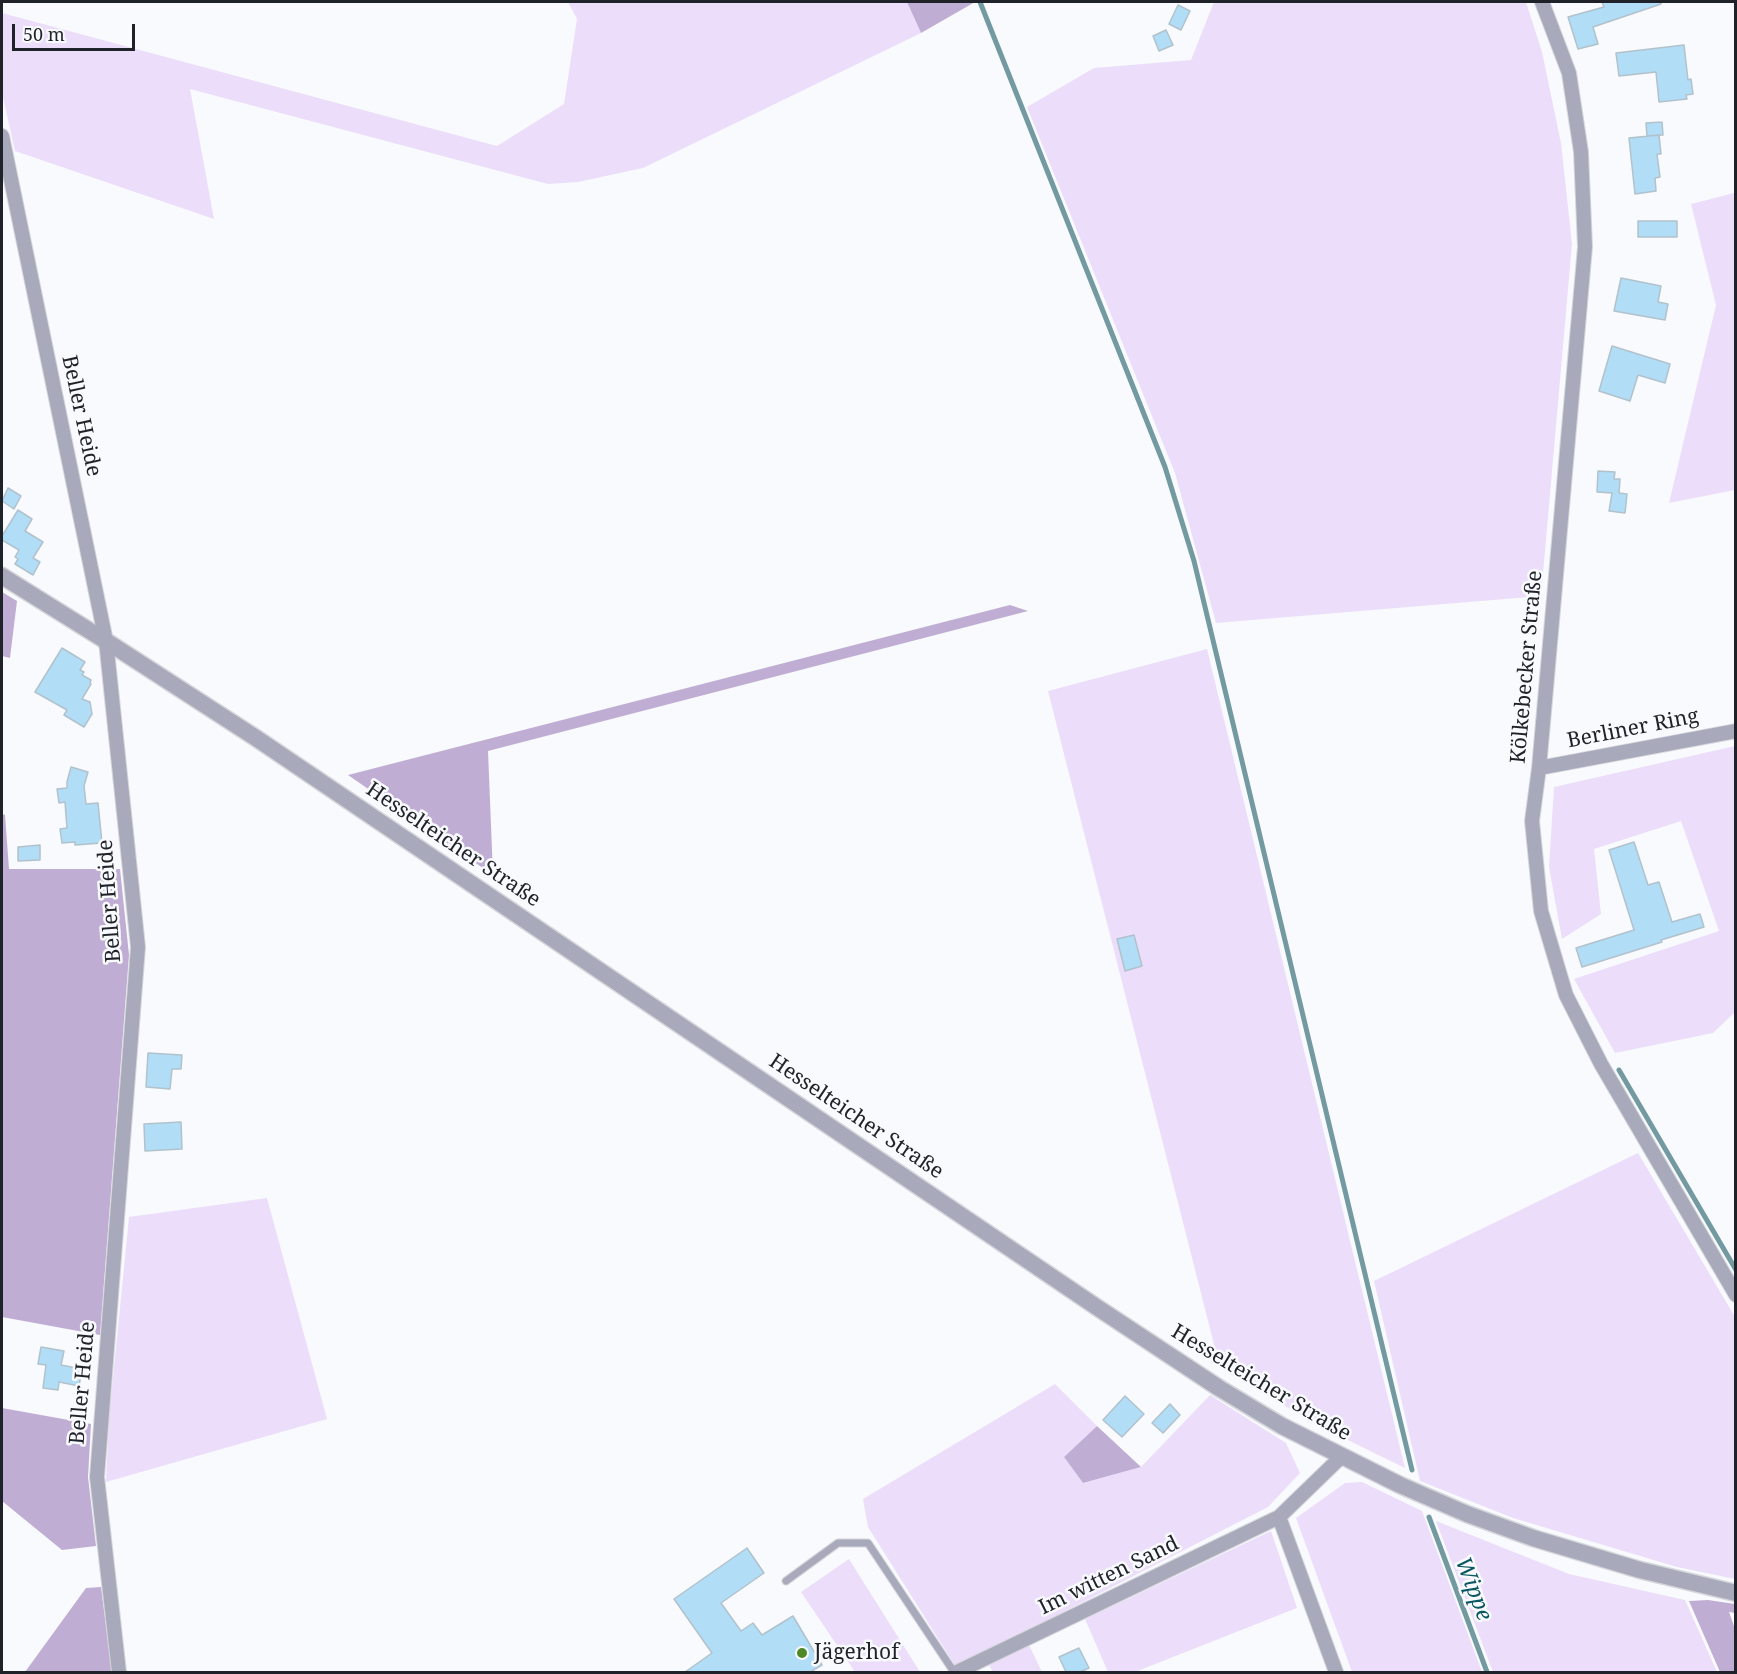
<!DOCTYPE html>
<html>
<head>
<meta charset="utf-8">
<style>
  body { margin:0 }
  #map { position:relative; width:1737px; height:1674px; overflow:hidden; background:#f8fafd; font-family:"Noto Serif",serif }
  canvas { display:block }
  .frame { position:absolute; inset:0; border:3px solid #1f2228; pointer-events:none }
  .scale { position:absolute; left:12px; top:24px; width:123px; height:27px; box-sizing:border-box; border:3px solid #1f2228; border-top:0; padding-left:8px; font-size:18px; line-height:21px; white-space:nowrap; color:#1f2228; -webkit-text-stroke:4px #f8fafd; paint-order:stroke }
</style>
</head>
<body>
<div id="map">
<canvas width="1737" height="1674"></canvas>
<div class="frame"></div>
<div class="scale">50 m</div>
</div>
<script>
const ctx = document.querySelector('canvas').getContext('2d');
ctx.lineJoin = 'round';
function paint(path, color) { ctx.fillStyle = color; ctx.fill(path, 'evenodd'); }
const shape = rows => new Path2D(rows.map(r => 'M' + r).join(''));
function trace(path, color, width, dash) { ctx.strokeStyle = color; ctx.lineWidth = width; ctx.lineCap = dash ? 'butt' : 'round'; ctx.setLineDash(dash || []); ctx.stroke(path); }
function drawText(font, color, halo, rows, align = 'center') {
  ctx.font = font + ' "Noto Serif",serif'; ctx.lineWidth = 5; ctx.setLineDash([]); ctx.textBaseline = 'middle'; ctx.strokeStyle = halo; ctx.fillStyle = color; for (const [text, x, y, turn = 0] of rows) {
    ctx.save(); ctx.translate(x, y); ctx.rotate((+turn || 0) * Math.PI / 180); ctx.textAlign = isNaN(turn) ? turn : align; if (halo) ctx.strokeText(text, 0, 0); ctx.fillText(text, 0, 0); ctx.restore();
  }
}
paint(shape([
  [568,2,907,2,921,33,643,168,578,182,548,184,190,89,214,219,15,151,2,93,2,13,497,146,564,104,577,19],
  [1214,2,1526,2,1542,52,1561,143,1572,244,1541,596,1216,623,1175,473,1027,107,1094,68,1191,60],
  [1735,137,1735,490,1669,503,1716,305,1691,204,1734,193],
  [1207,649,1405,1468,1319,1426,1220,1368,1048,691],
  [1735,746,1735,1012,1713,1033,1615,1053,1574,979,1719,931,1681,821,1594,849,1601,914,1562,939,1549,867,1554,787],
  [1638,1153,1735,1317,1735,1579,1677,1567,1513,1518,1420,1481,1374,1281],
  [267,1198,327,1419,106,1482,109,1418,129,1217],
  [1055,1384,1097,1426,1064,1457,1083,1483,1141,1467,1210,1395,1286,1443,1300,1473,1268,1507,956,1667,868,1527,863,1499],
  [1362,1482,1422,1511,1482,1672,1352,1672,1296,1518,1345,1483],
  [1436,1521,1569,1574,1685,1600,1717,1672,1493,1672],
  [1271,1531,1297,1608,1135,1672,1108,1672,1085,1619],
  [849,1559,920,1672,855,1672,801,1592],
  [1029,1645,1042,1672,993,1672,989,1665]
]), '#ecdefa');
paint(shape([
  [907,2,975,2,921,33],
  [2,592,17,601,10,658,2,656],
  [1010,605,1028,611,488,751,493,875,348,775],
  [2,814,5,815,9,869,120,869,129,955,100,1335,2,1317],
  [2,1408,91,1424,88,1477,96,1546,62,1550,2,1501],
  [1097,1426,1141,1467,1083,1483,1064,1457],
  [101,1587,112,1672,25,1672,86,1588],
  [1708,1600,1735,1604,1735,1613,1729,1612,1735,1629,1735,1672,1720,1672,1689,1601]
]), '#c0add3');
trace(shape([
  [980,2,1165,467,1194,561,1412,1470],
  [1619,1070,1736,1270],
  [1429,1517,1487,1672]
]), '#7399a1', 5);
const building = shape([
  [1602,2,1661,2,1661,4,1593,27,1598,44,1578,49,1568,17,1604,7,1602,2],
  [1178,5,1190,11,1181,30,1169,24,1178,5],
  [1166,30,1173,45,1159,51,1153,36,1166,30],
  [1684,45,1688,80,1691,79,1693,94,1686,95,1687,99,1659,102,1656,72,1619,76,1616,53,1684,45],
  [1662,122,1663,135,1647,136,1646,123,1662,122],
  [1659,135,1661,154,1657,154,1660,177,1655,178,1656,191,1635,194,1629,138,1659,135],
  [1638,221,1677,221,1677,237,1638,237,1638,221],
  [1621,278,1661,286,1658,302,1668,304,1665,320,1614,311,1621,278],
  [1612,346,1670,364,1665,383,1638,375,1630,401,1599,391,1612,346],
  [1598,471,1615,472,1614,479,1620,479,1619,493,1627,494,1625,513,1609,511,1612,493,1597,492,1598,471],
  [8,488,21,496,14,509,2,501,8,488],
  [18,510,32,519,25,531,43,542,33,558,40,562,33,575,15,564,18,559,15,557,19,550,2,540,2,536,18,510],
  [62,648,85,662,80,670,84,672,82,675,91,680,90,683,91,684,82,699,90,702,92,714,84,727,64,715,67,710,35,692,62,648],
  [71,767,88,772,84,786,86,804,98,803,102,843,75,845,75,842,62,843,60,829,67,828,65,802,59,803,57,789,67,788,67,782,71,767],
  [1634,842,1648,885,1659,882,1672,922,1700,914,1704,927,1661,940,1662,942,1582,967,1576,948,1634,930,1609,850,1634,842],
  [40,845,40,860,18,861,18,847,40,845],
  [1134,935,1142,966,1125,971,1117,939,1134,935],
  [148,1053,182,1055,181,1069,172,1069,170,1089,146,1087,148,1053],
  [181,1122,182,1149,145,1151,144,1124,181,1122],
  [41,1347,64,1351,61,1365,82,1369,79,1386,59,1382,58,1390,43,1388,46,1365,38,1364,41,1347],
  [1125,1396,1144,1414,1122,1437,1103,1420,1125,1396],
  [1170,1404,1180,1415,1163,1433,1152,1423,1170,1404],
  [747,1548,764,1573,721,1603,741,1631,753,1623,762,1635,793,1616,822,1665,810,1672,685,1672,712,1653,674,1599,747,1548],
  [1079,1648,1089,1668,1080,1672,1066,1672,1059,1657,1079,1648]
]);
paint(building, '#b2ddf6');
trace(building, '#b1c2cc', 1.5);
const service = shape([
  [786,1581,838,1543,868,1543,954,1672]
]);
const minor = shape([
  [1542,2,1569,73,1581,152,1585,247,1539,768,1532,821,1541,911,1566,995,1601,1064,1736,1295],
  [2,136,106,641,138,947,97,1477,119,1672],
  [1539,768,1736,731],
  [1279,1517,1336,1672],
  [957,1672,1279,1517,1341,1457]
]);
const tertiary = shape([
  [2,576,106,641,256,738,1095,1306,1219,1388,1282,1426,1400,1485,1467,1514,1533,1538,1640,1570,1736,1593]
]);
trace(service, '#d5d7db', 9);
trace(minor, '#d5d7db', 16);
trace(tertiary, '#d5d7db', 19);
trace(service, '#a8a9bb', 7);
trace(minor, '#a8a9bb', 14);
trace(tertiary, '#a8a9bb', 16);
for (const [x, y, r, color] of [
  [802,1653,6,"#4e8926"]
]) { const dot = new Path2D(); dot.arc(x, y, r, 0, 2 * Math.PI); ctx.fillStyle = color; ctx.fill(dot); trace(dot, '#f8fafd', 2); }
drawText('21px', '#1f2228', '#f8fafd', [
  ["Beller Heide",81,416,78],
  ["Kölkebecker Straße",1527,667,-85],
  ["Berliner Ring",1633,729,-11],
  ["Hesselteicher Straße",453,845,34],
  ["Beller Heide",110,901,-94],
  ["Hesselteicher Straße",856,1117,34],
  ["Beller Heide",83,1383,-85],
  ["Hesselteicher Straße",1261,1383,31],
  ["Im witten Sand",1109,1576,-26]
]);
drawText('21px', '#1f2228', '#f8fafd', [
  ["Jägerhof",814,1653]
], 'left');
drawText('italic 22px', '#0a5761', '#f8fafd', [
  ["Wippe",1473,1589,69]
]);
</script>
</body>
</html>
